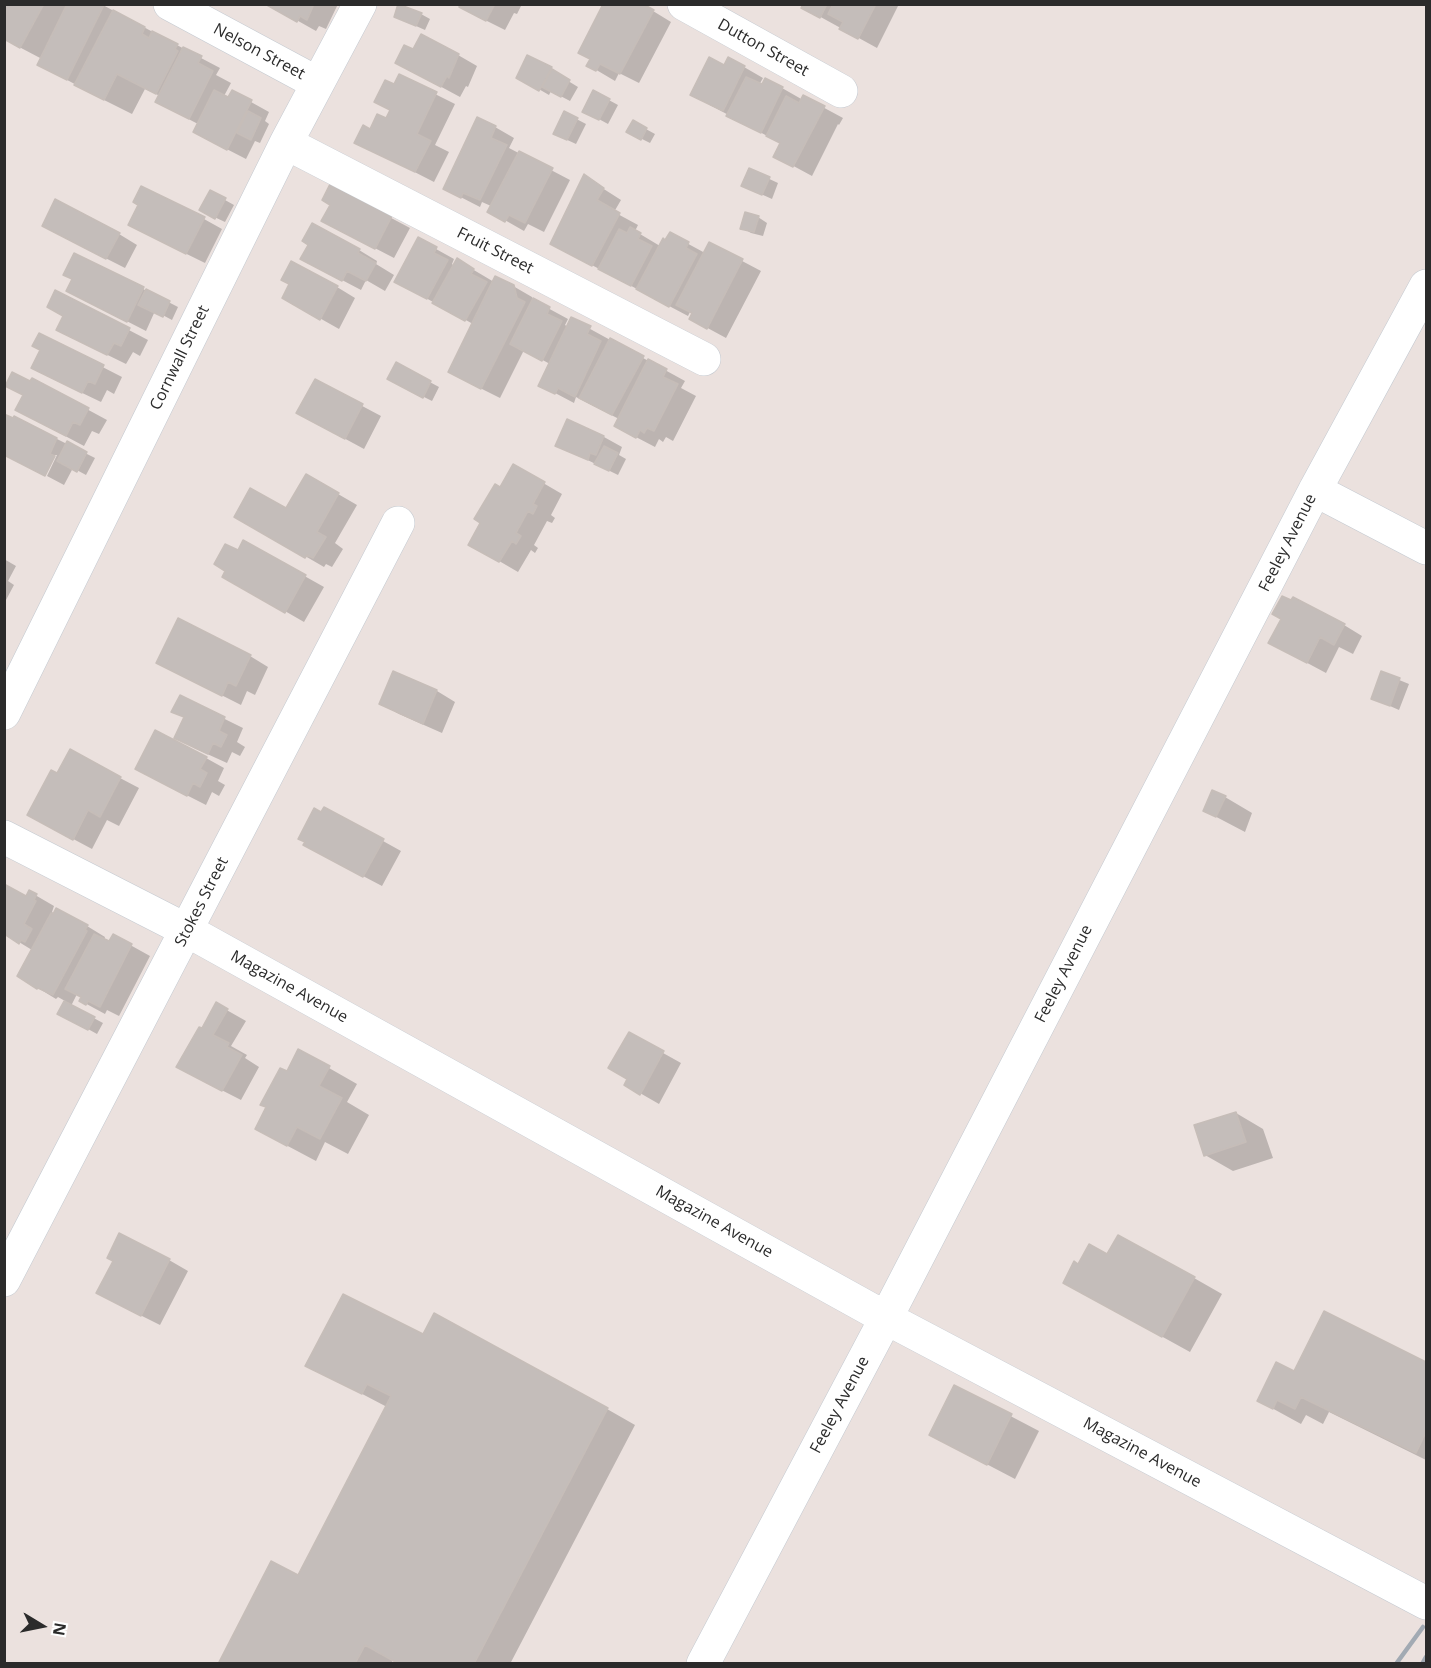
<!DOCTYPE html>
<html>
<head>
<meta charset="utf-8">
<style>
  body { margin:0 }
  #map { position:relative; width:1431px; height:1668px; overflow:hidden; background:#ebe1de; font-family:"Open Sans",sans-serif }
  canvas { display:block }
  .frame { position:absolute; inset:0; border:6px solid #2b2b2b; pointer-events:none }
  .north { position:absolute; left:12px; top:1596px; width:60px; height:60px; -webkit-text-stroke:4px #fff; paint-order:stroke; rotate:100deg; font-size:16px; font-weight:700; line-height:24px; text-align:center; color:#2b2b2b }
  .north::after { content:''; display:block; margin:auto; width:21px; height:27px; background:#2b2b2b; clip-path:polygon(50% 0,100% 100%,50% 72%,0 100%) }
</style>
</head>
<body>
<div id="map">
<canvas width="1431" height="1668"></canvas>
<div class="frame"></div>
<div class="north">N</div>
</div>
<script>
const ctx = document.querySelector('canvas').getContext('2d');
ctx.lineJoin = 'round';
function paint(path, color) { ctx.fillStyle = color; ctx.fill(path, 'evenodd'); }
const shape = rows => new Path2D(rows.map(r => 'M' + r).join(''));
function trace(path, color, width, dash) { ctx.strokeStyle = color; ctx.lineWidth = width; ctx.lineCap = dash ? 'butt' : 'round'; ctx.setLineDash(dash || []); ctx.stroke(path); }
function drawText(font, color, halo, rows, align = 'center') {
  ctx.font = font + ' "Open Sans",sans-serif'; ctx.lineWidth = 5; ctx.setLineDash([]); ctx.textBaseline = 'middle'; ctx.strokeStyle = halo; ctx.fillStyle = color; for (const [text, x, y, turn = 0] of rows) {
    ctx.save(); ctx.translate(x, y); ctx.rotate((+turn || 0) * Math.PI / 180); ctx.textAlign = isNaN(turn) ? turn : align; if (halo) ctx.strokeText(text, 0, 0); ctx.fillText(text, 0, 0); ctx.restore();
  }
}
paint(shape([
  [4,4,101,4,201,58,220,68,216,75,231,83,224,96,251,102,269,112,265,121,269,124,260,143,255,141,246,159,213,142,198,124,175,112,160,96,145,89,132,114,104,100,58,75,42,59,4,39],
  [268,4,338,4,326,29,319,26,316,31],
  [462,4,522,4,517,14,514,13,505,30,479,17],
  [797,4,899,4,877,48],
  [653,11,671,22,639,83,619,73,615,81,588,65],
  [421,14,430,19,425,30,396,17],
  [414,51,458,55,477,66,468,87,466,86,460,97,397,63],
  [528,57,560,74,560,76,578,87,570,101,551,91,549,95,518,77],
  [725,67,744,67,763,78,759,85,782,88,803,100,804,97,843,118,839,125,838,124,812,176,775,156,782,144,710,105],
  [399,76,455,104,435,145,449,152,434,182,356,142,386,120,391,110,394,86],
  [594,92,618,105,608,124,584,111],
  [565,113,586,124,576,144,563,138],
  [633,122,655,134,650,143,628,132],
  [495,127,514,138,509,148,570,180,544,232,528,224,524,231,489,211,491,206,482,202,480,207,445,189],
  [750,170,778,183,772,199,752,190],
  [585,177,621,200,614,212,638,225,635,231,660,246,670,234,705,253,710,244,761,271,726,338,691,319,693,313,690,312,688,316,571,254],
  [331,186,410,228,394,258,342,231,332,204],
  [225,200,234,205,225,222,210,215],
  [140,205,204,219,222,229,205,263,148,235],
  [758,217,767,223,763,236,751,233,742,228],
  [119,234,137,245,125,268,62,236],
  [436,249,454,259,452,264,454,266,457,260,494,282,513,286,532,297,533,300,568,319,565,325,568,327,572,319,685,381,681,388,696,396,673,441,666,437,663,442,659,439,655,447,634,436,619,419,576,397,574,403,540,385,550,364,524,350,500,398,468,382,473,324,415,292],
  [359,250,377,261,376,264,394,275,385,291,366,280,361,290,321,269],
  [291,284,337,287,355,298,339,329,284,298],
  [143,289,178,307,172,320,155,311,146,331,68,291],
  [56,292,148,340,140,356,133,352,126,364,77,340],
  [40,335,122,377,114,394,107,390,101,402,51,378,41,350],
  [396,364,439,387,432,401,398,384],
  [33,380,107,420,99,434,92,431,84,446,35,420,31,383],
  [315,381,381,416,364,449,316,423],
  [604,437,622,447,619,455,626,459,618,475,557,445],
  [57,439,95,458,86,475,73,468,64,485,47,476,57,455,54,455,44,475,16,461],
  [514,466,562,494,551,515,555,518,552,523,547,521,534,545,538,548,535,553,531,550,518,572,470,544],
  [307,476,357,505,335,543,343,549,332,567,326,564,324,567,236,516,287,510],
  [244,542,324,587,304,622,224,576],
  [4,559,16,566,8,581,14,585,6,600,4,600],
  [1344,625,1362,636,1353,654,1339,647,1326,673,1270,643],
  [250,656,268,667,255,695,247,691,241,705,158,663],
  [394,673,437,691,455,702,442,733,399,714,381,704],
  [1382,673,1409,684,1399,710,1372,698],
  [180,697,243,728,237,742,245,747,240,756,232,752,227,763,194,748,185,718,173,711],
  [206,758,224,768,218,781,225,785,219,796,212,792,206,805,155,779],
  [58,775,120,778,139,788,119,826,107,820,92,849,47,825],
  [1225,797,1252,813,1245,832,1205,811],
  [383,841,401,851,382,886,323,855],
  [30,892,54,906,52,912,55,914,87,926,105,937,104,940,110,943,114,936,150,956,119,1016,107,1010,105,1014,81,1001,82,997,77,994,71,1006,103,1023,97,1034,59,1013,65,1001,58,997,56,999,38,988,32,950,14,939],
  [216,1004,246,1021,231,1046,247,1055,245,1058,259,1067,241,1100,196,1077,202,1030],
  [629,1034,681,1063,659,1104,626,1085,629,1078],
  [329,1068,357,1084,347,1102,369,1115,348,1154,325,1142,316,1161,284,1144,287,1073],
  [1236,1113,1263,1129,1273,1158,1233,1171,1205,1155],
  [1108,1256,1194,1278,1222,1294,1190,1352,1092,1298,1078,1266],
  [169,1260,188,1271,160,1325,116,1303],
  [1324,1313,1426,1363,1426,1460,1329,1412,1323,1424,1306,1415,1301,1424,1259,1401,1295,1373],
  [424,1336,607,1409,635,1425,510,1664,400,1664,393,1660,391,1664,219,1664,299,1577,387,1407,307,1365],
  [955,1387,1039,1431,1015,1479,931,1435]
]), '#0003');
const building = shape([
  [4,4,44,4,20,48,4,39,4,4],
  [67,4,104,5,67,80,37,65,67,4],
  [265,4,314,4,307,20,300,16,297,22,265,4],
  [398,4,422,13,416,26,394,17,398,4],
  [460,4,495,4,486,21,459,7,460,4],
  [603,4,643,4,654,10,620,74,600,64,596,71,586,66,590,59,578,53,603,4],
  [803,4,827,4,820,18,801,8,803,4],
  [833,4,876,4,858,39,839,29,843,22,828,14,833,4],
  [113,10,145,27,142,34,149,38,152,31,178,44,175,49,178,51,156,94,117,74,104,100,74,85,113,10],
  [421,34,459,54,449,78,447,76,441,87,395,63,404,45,413,49,421,34],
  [183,47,202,56,198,63,213,71,189,119,155,102,183,47],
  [527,55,552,67,539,91,516,78,527,55],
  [709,57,724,65,728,57,745,66,723,111,690,95,709,57],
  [552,69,570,80,561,97,542,87,552,69],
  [399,74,437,92,417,134,431,141,415,172,354,143,363,125,370,129,377,114,386,118,390,110,374,102,385,80,394,84,399,74],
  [746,77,762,84,765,78,783,87,761,133,726,116,746,77],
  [214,90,228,97,232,90,252,100,227,150,193,132,214,90],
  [593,90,610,99,599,120,582,112,593,90],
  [803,95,825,106,793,167,773,157,780,143,766,136,786,96,799,103,803,95],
  [248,111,261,118,251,140,237,133,248,111],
  [564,111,578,118,567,140,553,134,564,111],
  [477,117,496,126,491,138,507,145,480,200,463,193,461,198,443,189,477,117],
  [633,120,647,128,641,140,626,132,633,120],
  [519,151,553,168,525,223,509,215,505,222,487,212,519,151],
  [749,168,770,177,762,195,741,186,749,168],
  [584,174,604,188,597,200,620,213,592,266,550,244,584,174],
  [330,184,392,216,375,249,321,221,330,205,322,200,330,184],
  [141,186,205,217,186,254,128,225,138,205,133,202,141,186],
  [210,190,226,198,215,219,199,210,210,190],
  [55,199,120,233,106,259,42,226,55,199],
  [745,212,759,216,754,232,740,229,745,212],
  [312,223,360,249,358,253,376,263,366,281,347,271,342,281,300,259,308,245,302,241,312,223],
  [630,227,641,233,638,239,652,246,631,286,598,269,619,229,627,233,630,227],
  [670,232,689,242,686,248,697,254,669,307,636,289,663,238,665,240,670,232],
  [418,237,437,247,434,253,448,260,427,299,394,282,418,237],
  [709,242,743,259,707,329,689,319,692,313,676,305,709,242],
  [74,253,144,287,127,322,66,291,72,279,63,275,74,253],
  [457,258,474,269,471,274,487,282,465,321,432,303,457,258],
  [291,261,338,286,320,320,282,298,289,284,281,280,291,261],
  [495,276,514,285,517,298,525,302,481,389,448,372,495,276],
  [146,289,170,301,163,317,138,305,146,289],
  [55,290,130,328,121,346,114,343,107,355,56,330,63,316,47,307,55,290],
  [533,298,550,307,547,314,562,321,542,361,510,344,533,298],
  [571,317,591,326,587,334,601,341,575,397,558,388,555,394,538,386,571,317],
  [39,333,104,365,95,384,88,381,82,393,31,368,40,350,32,346,39,333],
  [610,338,644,356,612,415,579,398,610,338],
  [648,359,667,369,663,377,678,384,654,431,647,428,644,433,640,430,636,438,614,426,648,359],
  [396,362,431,381,423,398,387,379,396,362],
  [12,372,30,381,32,378,89,408,80,425,73,422,66,436,15,410,23,395,5,386,12,372],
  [315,379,363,404,345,439,296,413,315,379],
  [4,414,13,418,14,416,57,438,50,454,55,456,45,476,4,455,4,414],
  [567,419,604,436,596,455,590,453,588,460,555,446,567,419],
  [67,441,87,452,77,472,57,461,67,441],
  [604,446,618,453,609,471,594,464,604,446],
  [513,464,545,482,533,504,537,506,533,514,528,511,516,533,521,536,516,544,512,541,499,562,468,545,480,523,474,519,495,484,500,487,513,464],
  [306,474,339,493,317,532,326,537,313,558,307,555,305,558,234,517,250,488,286,508,306,474],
  [243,540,306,575,285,613,222,577,225,571,214,564,225,544,238,550,243,540],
  [1282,596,1291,600,1293,597,1345,624,1334,645,1320,637,1307,663,1268,643,1281,619,1272,614,1282,596],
  [178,618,251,655,236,686,228,682,222,696,156,663,178,618],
  [393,671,437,690,423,724,379,704,393,671],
  [1381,671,1400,678,1390,706,1371,699,1381,671],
  [180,695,225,717,219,731,227,735,221,747,213,743,208,754,174,738,184,717,171,712,180,695],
  [155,730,207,757,200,769,207,773,200,787,193,783,187,796,135,769,155,730],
  [70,749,121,777,100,817,88,810,73,840,27,815,51,770,57,773,70,749],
  [1212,790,1226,796,1216,817,1203,811,1212,790],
  [324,807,384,839,363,877,303,845,305,842,298,839,314,808,321,812,324,807],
  [4,884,26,896,29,890,37,894,34,900,36,901,24,924,32,929,25,942,21,940,19,944,4,934,4,884],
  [56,908,88,925,85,930,87,931,53,995,38,988,37,989,17,976,51,913,53,914,56,908],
  [94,934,109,941,113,934,132,944,100,1007,88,1001,86,1005,79,1001,81,997,65,989,94,934],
  [64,1001,95,1017,88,1030,57,1014,64,1001],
  [216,1002,228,1009,213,1035,229,1043,227,1047,242,1055,222,1091,176,1067,199,1027,202,1028,216,1002],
  [629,1032,664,1051,640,1095,624,1085,627,1079,608,1068,629,1032],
  [298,1049,330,1066,319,1086,342,1098,320,1139,297,1127,287,1146,255,1129,266,1107,260,1105,280,1068,287,1071,298,1049],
  [1236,1112,1246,1142,1204,1156,1194,1125,1236,1112],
  [119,1233,170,1259,141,1316,96,1293,113,1261,107,1258,119,1233],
  [1118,1235,1195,1277,1162,1337,1063,1283,1074,1261,1078,1264,1089,1244,1107,1254,1118,1235],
  [343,1294,423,1334,434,1313,608,1408,474,1664,399,1664,365,1645,355,1664,218,1664,271,1561,298,1575,391,1396,367,1384,362,1394,305,1366,343,1294],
  [1324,1311,1426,1362,1426,1432,1416,1453,1301,1397,1295,1409,1277,1400,1273,1409,1257,1401,1276,1362,1294,1371,1324,1311],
  [954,1385,1012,1414,987,1465,929,1435,954,1385]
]);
paint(building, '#c4bdba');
trace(building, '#c6bdb8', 1.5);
const minor = shape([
  [170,4,317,83],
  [684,4,841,91],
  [286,143,704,359],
  [1315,490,1426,548],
  [4,713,286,143,360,4],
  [4,837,188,931,886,1318,1426,1603],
  [4,1280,398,523],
  [703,1664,886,1318,1315,490,1426,286]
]);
trace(minor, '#c3c9d0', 34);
trace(minor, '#fff', 33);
trace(shape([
  [1396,1664,1423,1627],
  [1422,1664,1426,1657]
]), '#a2aab3', 4.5);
drawText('16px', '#2b2b2b', '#fff', [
  ["Dutton Street",763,48,29],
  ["Nelson Street",259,52,28],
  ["Fruit Street",495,251,27],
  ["Cornwall Street",180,358,-64],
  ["Feeley Avenue",1288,543,-63],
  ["Stokes Street",202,902,-63],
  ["Feeley Avenue",1064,974,-63],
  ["Magazine Avenue",289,987,29],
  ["Magazine Avenue",714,1222,29],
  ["Feeley Avenue",840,1405,-62],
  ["Magazine Avenue",1142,1453,28]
]);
</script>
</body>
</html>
